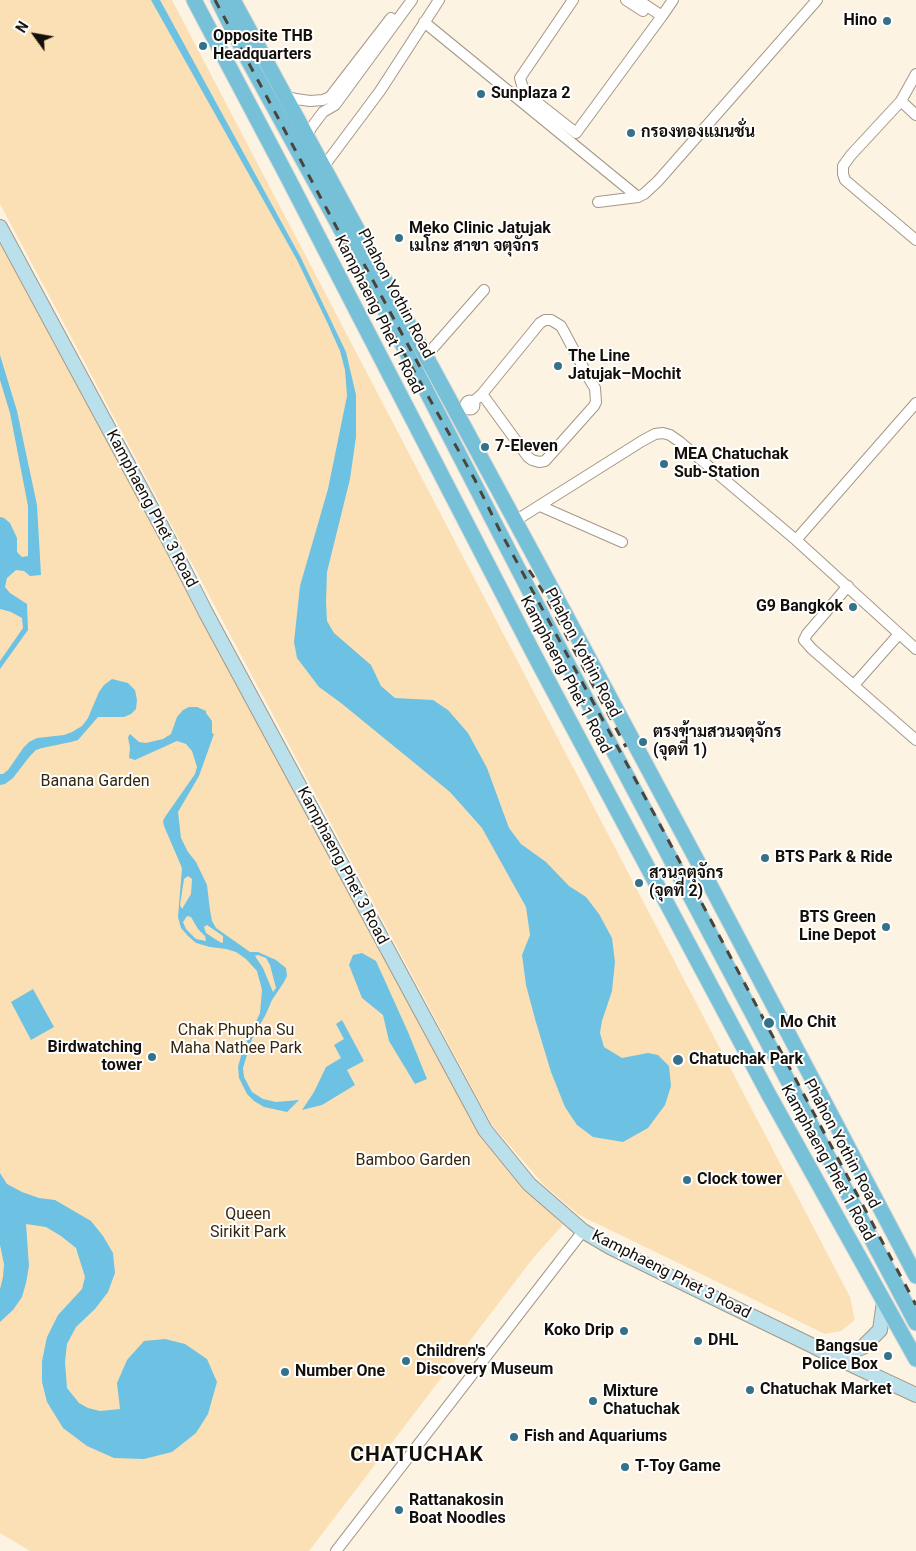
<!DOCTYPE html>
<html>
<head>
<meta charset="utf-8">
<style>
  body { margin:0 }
  #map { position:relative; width:916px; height:1551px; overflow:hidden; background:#fdf3e3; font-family:Roboto,sans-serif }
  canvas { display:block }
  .north { position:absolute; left:10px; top:10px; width:50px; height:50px; -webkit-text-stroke:4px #fff; paint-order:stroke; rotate:302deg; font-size:14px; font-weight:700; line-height:20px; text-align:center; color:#140f09 }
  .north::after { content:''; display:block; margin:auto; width:18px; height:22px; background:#140f09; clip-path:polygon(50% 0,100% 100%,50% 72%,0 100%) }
</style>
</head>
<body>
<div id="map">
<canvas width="916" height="1551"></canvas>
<div class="north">N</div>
</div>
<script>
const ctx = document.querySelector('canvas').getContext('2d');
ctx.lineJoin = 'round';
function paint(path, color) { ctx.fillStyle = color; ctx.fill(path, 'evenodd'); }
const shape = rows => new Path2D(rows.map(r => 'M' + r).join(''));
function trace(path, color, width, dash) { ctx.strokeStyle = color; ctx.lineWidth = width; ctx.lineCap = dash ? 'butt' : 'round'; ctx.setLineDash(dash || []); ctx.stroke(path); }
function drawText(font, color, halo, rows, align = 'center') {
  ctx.font = font + ' Roboto,Sarabun,sans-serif'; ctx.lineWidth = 4; ctx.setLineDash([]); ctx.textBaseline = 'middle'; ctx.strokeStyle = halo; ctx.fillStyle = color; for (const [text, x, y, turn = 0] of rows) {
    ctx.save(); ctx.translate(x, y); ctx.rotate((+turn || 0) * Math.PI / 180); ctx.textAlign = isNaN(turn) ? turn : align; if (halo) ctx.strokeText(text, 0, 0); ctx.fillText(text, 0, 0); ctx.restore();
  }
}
paint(shape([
  [0,0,172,0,850,1297,855,1320,841,1331,825,1334,579,1215,544,1185,492,1125,0,204],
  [0,240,479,1131,533,1195,563,1225,534,1257,309,1551,30,1551,0,1533]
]), '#fce0b5');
paint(shape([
  [151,0,160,0,301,258,346,352,356,395,356,437,350,479,327,572,326,602,327,621,334,633,371,665,381,686,395,698,433,700,448,710,468,733,487,768,509,828,521,844,546,862,569,886,586,897,599,914,612,938,615,962,612,991,602,1021,600,1033,604,1047,622,1058,648,1053,658,1055,669,1066,671,1086,665,1105,648,1128,623,1142,593,1137,577,1125,565,1107,551,1072,535,1019,526,985,522,955,530,935,526,907,482,828,450,792,341,703,319,687,297,658,294,642,300,586,328,489,347,396,345,370,340,351,328,324,297,260],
  [0,355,17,411,37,505,41,575,30,576,24,571,16,570,7,578,5,587,10,593,27,604,28,630,0,669,0,661,23,628,22,618,11,612,0,609,0,517,4,518,10,523,17,538,17,552,22,557,28,556,28,506,10,413,0,380],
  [112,679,128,683,135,690,137,700,136,709,131,714,124,717,98,717,78,740,71,742,42,748,36,750,30,756,13,778,5,784,0,785,0,774,3,774,8,770,24,747,29,742,37,738,64,735,72,732,82,726,88,718,99,692,104,685],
  [189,707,197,707,206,711,206,713,212,721,212,733,214,734,199,776,178,812,181,838,188,852,196,862,207,885,210,910,212,921,216,928,250,952,258,952,276,960,286,968,287,976,284,982,272,1000,266,1014,252,1039,243,1068,244,1077,252,1092,263,1099,276,1102,299,1100,287,1112,264,1107,254,1101,247,1094,239,1078,238,1067,242,1052,260,1013,262,990,257,971,246,959,236,952,226,949,210,947,196,943,188,936,181,928,178,917,182,868,164,826,163,821,165,817,195,774,197,767,192,751,186,744,177,741,135,760,129,758,130,748,128,737,130,734,139,742,146,743,163,739,171,734,177,717,183,710],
  [188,876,192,879,191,894,182,909,180,905,184,879],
  [187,916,191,917,198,929,205,936,206,941,196,939,186,929,183,922],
  [207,925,223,936,223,942,222,943,218,941,206,933,204,927],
  [258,955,266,958,270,965,276,988,273,992,263,968,255,956],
  [362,953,376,961,408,1032,427,1079,415,1084,389,1041,383,1015,362,998,349,965,353,955],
  [33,989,54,1027,31,1040,11,1002],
  [342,1020,364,1061,347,1070,355,1085,322,1105,302,1110,314,1092,326,1067,341,1058,334,1045,344,1039,336,1024],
  [0,1173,7,1184,22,1192,39,1198,55,1200,91,1221,103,1236,113,1253,115,1273,108,1292,95,1309,76,1327,67,1344,65,1362,67,1388,79,1403,88,1408,100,1411,120,1409,117,1383,127,1360,144,1341,165,1339,185,1344,207,1359,217,1382,208,1414,196,1433,172,1452,144,1459,114,1458,87,1446,63,1428,47,1402,42,1382,42,1361,47,1337,58,1315,82,1289,85,1277,76,1248,61,1236,46,1227,26,1224,29,1266,26,1283,22,1297,13,1310,0,1322,0,1289,3,1277,4,1264,0,1245]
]), '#6dc1e3');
const street = shape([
  [573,0,520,78,524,92,576,133,662,16],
  [626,0,643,11],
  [638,0,662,16,673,0],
  [424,22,638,197,644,194,658,181,817,0],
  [916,74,901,101,916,115],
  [285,96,296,99,310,101,323,100,330,97,391,18],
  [901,101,851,155,843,166,843,174,845,180,916,240],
  [307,136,311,128,323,112,335,105,412,0],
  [324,166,380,91,439,0],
  [598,202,638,197],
  [426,356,484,290],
  '465.5 405a4.5 4.5 0 1 1 9 0a4.5 4.5 0 1 1-9 0Z',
  [473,402,482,394,540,323,545,320,551,320,561,326,591,382,595,388,596,402,594,406,545,461,539,462,532,460,528,457,482,394],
  [540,506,622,542],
  [515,521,642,441,655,434,663,433,670,435,680,442,796,540,916,649],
  [796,540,916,403],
  [848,586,807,634,804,640,812,649,916,740],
  [854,685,899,634],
  [336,1551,583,1231]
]);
const secondary = shape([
  [0,227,173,548,206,613,485,1130,529,1184,583,1231,610,1247,671,1277,809,1344,837,1358,916,1395],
  [837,1358,863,1347,880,1330,884,1302]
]);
const primary = shape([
  [194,0,287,176,536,658,769,1095,916,1359],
  [218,0,248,60,379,299,547,625,916,1323],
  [233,0,539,565,708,881,916,1276]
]);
trace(street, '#a49886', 12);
trace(secondary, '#a49886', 16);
trace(primary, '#d9d9d8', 17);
trace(street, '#fff', 10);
trace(secondary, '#bae0ec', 14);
trace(primary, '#76c1d8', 15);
trace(shape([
  [215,0,400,346,475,480,499,529,564,649,658,821,916,1305],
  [364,264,420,367],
  [529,570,542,590,626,747]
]), '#4a443c', 3, [9, 9]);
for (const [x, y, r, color] of [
  [887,21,5,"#357189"],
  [203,46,5,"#357189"],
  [481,94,5,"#357189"],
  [631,133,5,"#357189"],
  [399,238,5,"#357189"],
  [558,366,5,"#357189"],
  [485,447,5,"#357189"],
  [664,464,5,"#357189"],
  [853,607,5,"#357189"],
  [643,742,5,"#357189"],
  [765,858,5,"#357189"],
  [639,883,5,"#357189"],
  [886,927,5,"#357189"],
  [769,1023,6,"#357189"],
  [152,1057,5,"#357189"],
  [678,1060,6,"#357189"],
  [687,1180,5,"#357189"],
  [624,1331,5,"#357189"],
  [698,1341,5,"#357189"],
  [888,1356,5,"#357189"],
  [406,1361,5,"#357189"],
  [285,1372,5,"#357189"],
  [750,1390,5,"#357189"],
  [593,1401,5,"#357189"],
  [514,1437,5,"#357189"],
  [625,1467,5,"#357189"],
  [399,1510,5,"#357189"]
]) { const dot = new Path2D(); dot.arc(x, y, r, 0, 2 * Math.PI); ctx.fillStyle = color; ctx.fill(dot); trace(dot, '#fff', 2); }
drawText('bold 16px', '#140f09', '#fff', [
  ["Hino",877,21,"right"],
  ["Opposite THB",213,37],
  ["Headquarters",213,55],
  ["Sunplaza 2",491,94],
  ["กรองทองแมนชั่น",641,133],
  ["Meko Clinic Jatujak",409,229],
  ["เมโกะ สาขา จตุจักร",409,247],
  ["The Line",568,357],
  ["Jatujak–Mochit",568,375],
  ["7-Eleven",495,447],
  ["MEA Chatuchak",674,455],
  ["Sub-Station",674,473],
  ["G9 Bangkok",843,607,"right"],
  ["ตรงข้ามสวนจตุจักร",653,733],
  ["(จุดที่ 1)",653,751],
  ["BTS Park & Ride",775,858],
  ["สวนจตุจักร",649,874],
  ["(จุดที่ 2)",649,892],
  ["BTS Green",876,918,"right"],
  ["Line Depot",876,936,"right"],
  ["Mo Chit",780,1023],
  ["Birdwatching",142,1048,"right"],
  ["tower",142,1066,"right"],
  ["Chatuchak Park",689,1060],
  ["Clock tower",697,1180],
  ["Koko Drip",614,1331,"right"],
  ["DHL",708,1341],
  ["Bangsue",878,1347,"right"],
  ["Police Box",878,1365,"right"],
  ["Children's",416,1352],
  ["Discovery Museum",416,1370],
  ["Number One",295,1372],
  ["Chatuchak Market",760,1390],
  ["Mixture",603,1392],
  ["Chatuchak",603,1410],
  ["Fish and Aquariums",524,1437],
  ["T-Toy Game",635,1467],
  ["Rattanakosin",409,1501],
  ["Boat Noodles",409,1519]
], 'left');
drawText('16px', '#140f09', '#fff', [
  ["Phahon Yothin Road",395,294,62],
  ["Kamphaeng Phet 1 Road",378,315,63],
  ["Kamphaeng Phet 3 Road",151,509,62],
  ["Phahon Yothin Road",582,653,62],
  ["Kamphaeng Phet 1 Road",565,675,62],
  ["Kamphaeng Phet 3 Road",342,866,62],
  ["Phahon Yothin Road",841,1144,62],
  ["Kamphaeng Phet 1 Road",827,1163,61],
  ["Kamphaeng Phet 3 Road",671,1275,27]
]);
drawText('16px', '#38270a', '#fff', [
  ["Banana Garden",95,782],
  ["Chak Phupha Su",236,1031],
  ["Maha Nathee Park",236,1049],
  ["Bamboo Garden",413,1161],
  ["Queen",248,1215],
  ["Sirikit Park",248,1233]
]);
ctx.letterSpacing = '1px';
drawText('bold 21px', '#140f09', '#fff', [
  ["CHATUCHAK",417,1456]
]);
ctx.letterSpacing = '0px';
</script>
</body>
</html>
